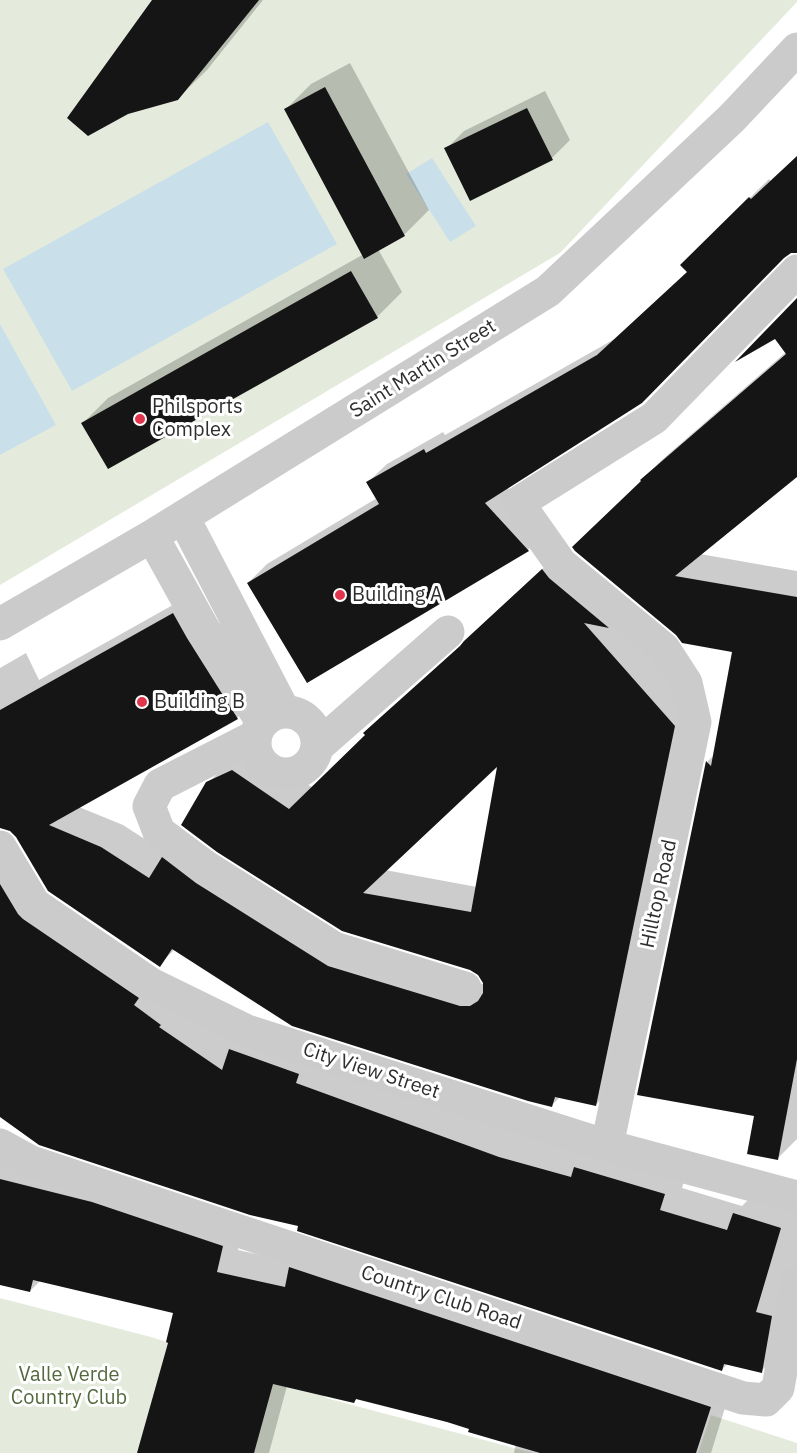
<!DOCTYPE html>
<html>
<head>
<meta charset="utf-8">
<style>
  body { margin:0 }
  canvas { display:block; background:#fff }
</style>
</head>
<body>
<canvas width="797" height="1453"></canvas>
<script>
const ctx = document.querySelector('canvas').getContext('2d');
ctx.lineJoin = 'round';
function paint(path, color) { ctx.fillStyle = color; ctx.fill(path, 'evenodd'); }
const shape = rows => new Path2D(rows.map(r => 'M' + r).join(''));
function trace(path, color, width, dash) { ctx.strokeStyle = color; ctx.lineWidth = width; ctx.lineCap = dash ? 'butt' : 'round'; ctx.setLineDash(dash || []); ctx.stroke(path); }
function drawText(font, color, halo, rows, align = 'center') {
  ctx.font = font + ' "IBM Plex Sans",sans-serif'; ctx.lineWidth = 6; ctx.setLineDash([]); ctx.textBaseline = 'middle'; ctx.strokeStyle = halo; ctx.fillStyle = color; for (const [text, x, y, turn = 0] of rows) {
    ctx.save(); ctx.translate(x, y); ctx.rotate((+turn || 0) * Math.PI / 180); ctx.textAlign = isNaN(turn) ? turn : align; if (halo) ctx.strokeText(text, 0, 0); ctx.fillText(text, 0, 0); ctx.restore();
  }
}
paint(shape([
  [0,0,797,0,797,2,560,253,0,585],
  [0,1298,151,1337,320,1391,326,1398,533,1453,0,1453],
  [711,1415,797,1443,797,1453,698,1453]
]), '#e5ebdc');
paint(shape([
  [268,122,337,244,72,391,3,269],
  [432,158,476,226,450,242,406,174],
  [0,324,56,425,0,455]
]), '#c9e0eb');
paint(shape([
  [154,0,263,0,207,70,177,99],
  [350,63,429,210,404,235,378,249,402,292,377,317,83,423,108,398,364,254,286,109,311,84],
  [545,91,570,140,552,158,471,199,446,149,464,131],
  [797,157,797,251,791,252,784,256,507,487,546,531,528,550,248,583,267,564,377,498,368,482,387,464,443,432,445,435,618,337,688,272,682,265,769,179,771,181],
  [797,300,797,475,700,554,797,571,797,569,797,1139,778,1158,756,1115,639,1094,708,761,714,755,733,651,683,641,642,480,664,458,786,352],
  [565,548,697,703,618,1082,596,1105,560,1097,552,1105,175,949,159,965,0,803,0,668,26,653,39,680,196,592,259,696,237,718,79,807,123,825,168,854,351,944,486,985,479,974,471,969,343,929,208,783,231,760,255,748,313,788,488,619],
  [500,763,477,887,385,870],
  [0,842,40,891,182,1002,687,1171,682,1188,742,1206,756,1192,797,1204,797,1273,784,1349,761,1371,728,1363,722,1370,300,1225,0,1069],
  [0,1163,245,1223,238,1250,296,1263,732,1385,711,1453,514,1453,516,1443,471,1428,357,1398,354,1401,287,1386,269,1453,138,1453,170,1342,175,1312,41,1280,30,1291,0,1284]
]), '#0003');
paint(shape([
  [152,0,259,0,178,100,128,114,88,136,67,118],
  [325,87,405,236,364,259,284,109],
  [527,108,553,160,470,201,444,148],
  [797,156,797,253,791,253,784,258,642,403,485,503,529,551,307,683,247,583,379,504,366,482,424,449,426,453,597,355,687,272,680,265,749,197,751,199],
  [351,271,378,318,108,469,81,423],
  [797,298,797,477,675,576,797,597,797,1059,778,1160,747,1154,754,1116,637,1095,706,761,711,766,732,652,682,643,676,635,575,551,572,547,641,481,640,480,786,354,775,339,735,362],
  [542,569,549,578,609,628,584,623,675,726,596,1106,555,1097,552,1107,528,1101,292,1026,172,949,160,967,48,891,16,837,10,831,0,828,0,710,173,613,187,638,238,719,49,825,101,847,149,878,162,857,196,883,328,966,460,1006,470,1006,478,1001,483,993,483,983,478,975,470,970,342,931,217,852,181,825,206,782,232,770,289,809,365,735,363,733,460,646,464,641],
  [497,767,471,912,363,893],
  [0,884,18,914,23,919,139,998,134,1005,161,1025,159,1027,222,1070,229,1049,299,1074,296,1083,499,1157,571,1177,574,1167,665,1194,660,1210,727,1230,733,1213,781,1228,756,1312,772,1316,762,1373,724,1364,722,1371,297,1231,298,1226,250,1215,39,1145,0,1117],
  [0,1179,92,1202,223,1246,217,1272,285,1287,289,1267,711,1407,696,1453,540,1453,468,1432,469,1429,447,1422,356,1399,354,1403,273,1384,254,1453,137,1453,168,1343,166,1342,173,1313,33,1280,30,1292,0,1285]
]), '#151515');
trace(shape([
  [183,517,284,711],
  [152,536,203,628,262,722],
  [0,624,152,536,548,291,732,118,797,49],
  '255 743a31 31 0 1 1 62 0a31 31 0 1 1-62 0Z',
  [254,737,160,785,149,806,159,832,206,867,334,948,465,988],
  [318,746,448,632],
  [0,847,34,904,151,984,247,1031,607,1146,797,1197],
  [0,1145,31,1162,743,1398,766,1400,778,1388,797,1281],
  [607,1146,695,722,686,683,664,649,561,564,518,503,654,418,797,271]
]), '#cbcbcb', 33);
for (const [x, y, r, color] of [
  [140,419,6,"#e1354d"],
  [340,595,6,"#e1354d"],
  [142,702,6,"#e1354d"]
]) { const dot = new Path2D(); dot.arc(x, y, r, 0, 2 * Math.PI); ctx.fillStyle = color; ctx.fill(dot); trace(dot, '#fff', 2); }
drawText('20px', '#2e2e2e', '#fff', [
  ["Saint Martin Street",423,369,-32],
  ["Hilltop Road",659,894,-78],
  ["City View Street",371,1071,18],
  ["Country Club Road",441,1298,18]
]);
drawText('20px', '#2e2e2e', '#fff', [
  ["Philsports",152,407],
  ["Complex",152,430],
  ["Building A",352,595],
  ["Building B",154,702]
], 'left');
drawText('20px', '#54693d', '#fff', [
  ["Valle Verde",69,1375],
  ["Country Club",69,1398]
]);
</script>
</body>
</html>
